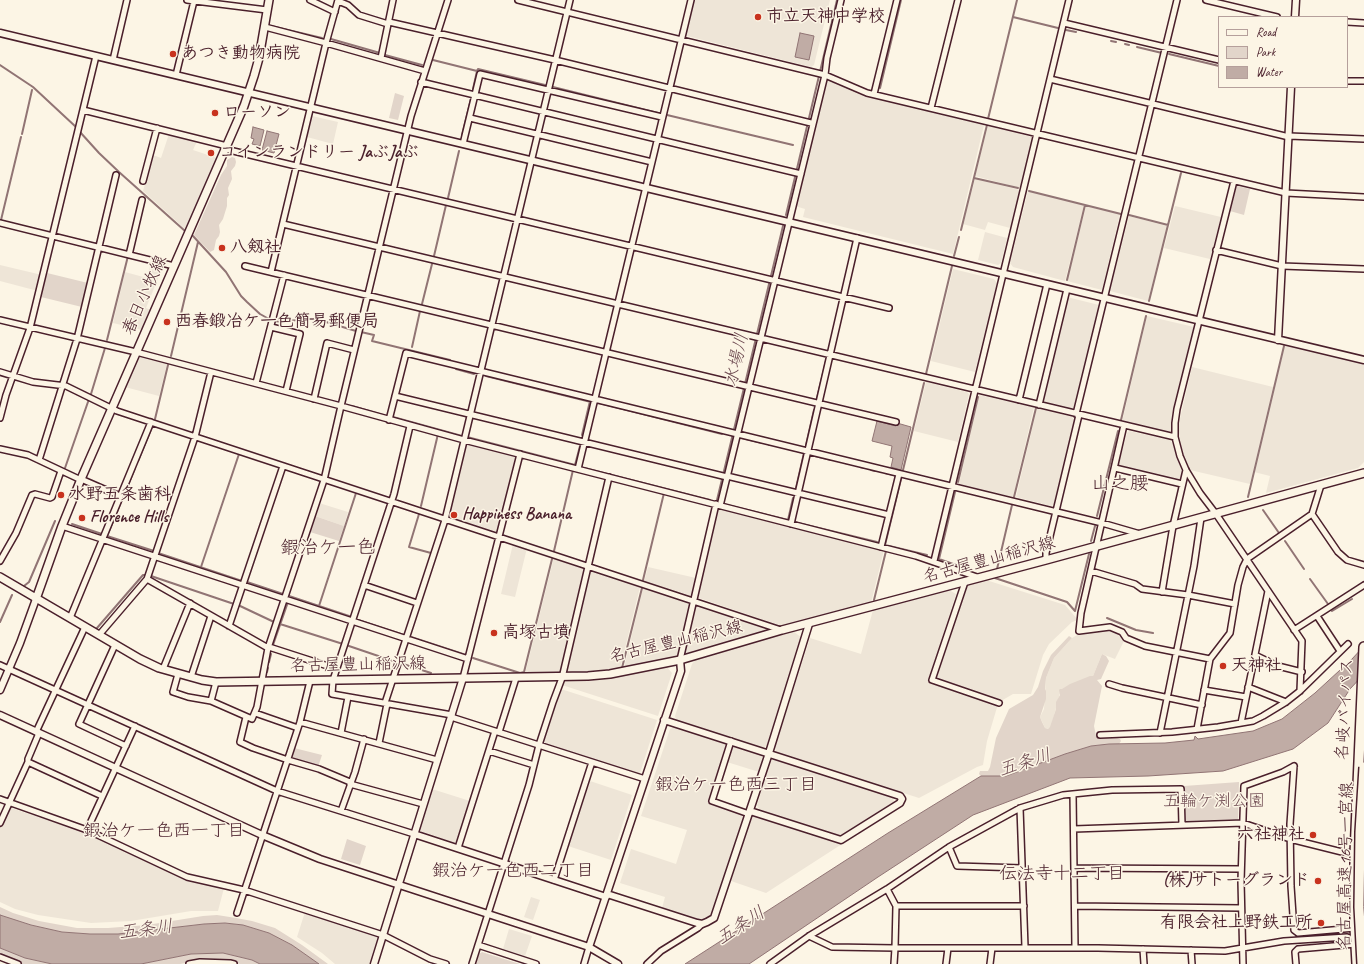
<!DOCTYPE html>
<html>
<head>
<meta charset="utf-8">
<style>
  body { margin:0 }
  #map { position:relative; width:1364px; height:964px; overflow:hidden; background:#fcf5e5; font-family:Caveat,sans-serif }
  canvas { display:block }
  .legend { position:absolute; left:1218px; top:16px; width:130px; height:72px; box-sizing:border-box; background:#fcf5e5; border:1px solid #b59f9b; margin:0; padding:5px 7px; list-style:none; font-size:12px; color:#4a1f2b }
  .legend li { display:flex; align-items:center; gap:8px; height:20px }
  .legend b { width:20px; border:1px solid #b59f9b }
</style>
</head>
<body>
<div id="map">
<canvas width="1364" height="964"></canvas>
<ul class="legend">
<li><b style="height:5px;background:#fcf5e5"></b>Road</li>
<li><b style="height:11px;background:#e2d5ca"></b>Park</li>
<li><b style="height:11px;background:#c0aca5"></b>Water</li>
</ul>
</div>
<script>
const ctx = document.querySelector('canvas').getContext('2d');
ctx.lineJoin = 'round';
function paint(path, color) { ctx.fillStyle = color; ctx.fill(path, 'evenodd'); }
const shape = rows => new Path2D(rows.map(r => 'M' + r).join(''));
function trace(path, color, width, dash) { ctx.strokeStyle = color; ctx.lineWidth = width; ctx.lineCap = dash ? 'butt' : 'round'; ctx.setLineDash(dash || []); ctx.stroke(path); }
function drawText(font, color, halo, rows, align = 'center') {
  ctx.font = font + ' Caveat,"Klee One",sans-serif'; ctx.lineWidth = 3; ctx.setLineDash([]); ctx.textBaseline = 'middle'; ctx.strokeStyle = halo; ctx.fillStyle = color; for (const [text, x, y, turn = 0] of rows) {
    ctx.save(); ctx.translate(x, y); ctx.rotate((+turn || 0) * Math.PI / 180); ctx.textAlign = isNaN(turn) ? turn : align; if (halo) ctx.strokeText(text, 0, 0); ctx.fillText(text, 0, 0); ctx.restore();
  }
}
paint(shape([
  [694,0,830,0,814,65,811,67,687,36,685,35],
  [828,79,866,96,984,125,953,254,803,217,805,209,795,206,826,81],
  [312,116,338,122,333,144,307,137],
  [988,126,1032,137,1033,138,1020,188,975,176],
  [169,134,197,141,193,150,217,158,186,230,143,191,153,155,161,158],
  [975,179,1020,190,1010,228,988,222,985,230,963,224],
  [1028,191,1084,205,1065,281,1013,267,1010,263],
  [1086,206,1120,214,1102,290,1067,281],
  [1175,206,1221,217,1210,259,1164,248],
  [1129,216,1167,226,1148,301,1110,291],
  [985,232,1007,238,1001,263,998,265,978,260],
  [151,261,164,264,146,308,151,310,142,330,113,323,125,272,147,278],
  [0,265,42,275,38,291,0,281],
  [953,269,994,279,997,283,975,372,931,361],
  [1067,297,1099,305,1074,408,1072,409,1042,402,1042,400],
  [1147,316,1194,327,1172,416,1171,432,1168,433,1122,422],
  [1285,345,1364,364,1364,462,1358,468,1266,493,1270,476,1254,472],
  [138,357,167,364,159,396,125,387],
  [1192,367,1273,387,1250,484,1190,470,1184,457,1181,445,1179,433,1179,423],
  [926,382,967,392,969,394,958,442,914,431],
  [979,395,1034,407,1013,497,959,484],
  [1037,408,1072,417,1074,420,1054,504,1051,506,1016,497],
  [1129,431,1170,440,1173,444,1182,472,1180,481,1118,466,1127,433],
  [466,442,517,456,499,532,496,533,449,518,448,516],
  [319,503,348,512,344,526,315,516],
  [717,507,884,550,871,603,780,627,761,621,761,619,696,597],
  [513,544,527,548,515,597,501,594],
  [554,557,585,568,560,673,525,674],
  [648,567,696,578,692,597,689,597,644,582],
  [592,571,640,587,620,669,598,672,565,674,589,573],
  [986,580,1065,605,1078,620,1072,622,1049,644,1043,655,1031,694,1013,694,1001,701,938,680,936,677,968,585],
  [643,588,689,603,690,605,678,655,624,668],
  [949,590,956,594,928,681,998,704,987,741,983,765,977,767,919,798,776,752,775,747,810,638,861,654,873,610],
  [695,605,767,629,767,631,683,654],
  [1109,630,1120,634,1125,639,1115,659,1102,654,1093,676,1060,693,1051,727,1048,729,1045,728,1040,717,1044,709,1046,678,1054,658,1072,638,1079,634],
  [793,631,802,638,767,745,763,748,676,720,675,716,692,664,698,657],
  [666,666,672,673,658,716,562,685,566,681,593,680,616,677],
  [561,689,657,720,640,773,637,774,546,745,544,741],
  [674,727,725,743,726,745,708,803,742,814,744,817,712,913,706,919,699,920,662,908,665,897,620,883,631,849,676,864,687,830,641,816,670,729],
  [734,747,761,755,763,759,759,772,727,762,731,748],
  [774,759,893,798,894,802,843,835,838,835,759,810,757,805,770,762],
  [590,781,632,795,611,860,568,846],
  [432,789,470,801,457,842,454,843,422,833,419,828],
  [11,808,78,830,187,879,224,888,218,911,191,911,131,921,91,923,38,915,15,909,0,902,0,827,8,809],
  [756,816,842,844,766,893,731,881,751,818],
  [531,897,540,900,533,920,524,917],
  [305,912,376,935,378,938,371,964,335,964,322,953,297,937],
  [509,929,532,936,525,956,503,949]
]), '#eee5d7');
paint(shape([
  [395,93,404,96,398,120,389,118],
  [232,157,235,158,236,162,235,166,231,171,232,179,228,188,229,195,227,198,227,206,223,219,219,225,220,232,219,236,216,240,214,250,210,252,194,235,221,175,227,166,227,160],
  [1237,186,1250,189,1244,215,1230,211,1236,188],
  [47,273,88,283,82,307,41,297],
  [315,516,344,526,339,541,310,532],
  [1069,636,1072,638,1054,658,1046,678,1045,689,1046,691,1046,699,1040,717,1042,722,1045,728,1048,729,1050,727,1056,709,1056,702,1060,695,1059,690,1060,689,1062,689,1070,684,1090,676,1093,676,1102,654,1106,656,1109,661,1101,679,1097,680,1102,686,1094,726,1096,736,1100,738,1117,738,1120,739,1121,741,1119,744,1091,746,1065,754,1005,776,981,776,979,774,980,771,988,771,990,767,996,738,1009,709,1033,695,1038,687,1043,671,1051,655],
  [294,748,322,755,318,767,291,758],
  [1239,782,1238,819,1185,821,1184,786],
  [347,839,366,846,360,865,341,859],
  [0,907,13,913,39,921,77,928,108,928,147,925,203,916,217,915,236,918,252,921,275,928,302,945,328,964,319,964,292,945,269,933,243,925,225,923,204,924,118,934,90,934,62,932,31,925,0,915],
  [0,948,25,958,52,964,23,964,0,955],
  [482,952,485,953,520,964,476,964,479,954],
  [223,953,252,960,260,964,240,964,229,961,197,961,180,964,141,964,191,954]
]), '#e2d5ca');
const water = shape([
  [800,33,814,36,809,60,795,57,800,33],
  [253,127,264,130,260,146,252,144,254,139,251,138,253,127],
  [267,131,279,134,274,153,262,150,267,131],
  [877,421,896,426,897,423,911,427,901,470,891,467,893,458,890,457,892,446,872,441,877,421],
  [1364,646,1364,674,1350,689,1328,723,1293,749,1223,771,1148,776,1070,778,973,815,878,877,749,964,685,964,888,833,981,776,1006,776,1065,754,1091,746,1109,744,1165,743,1194,740,1195,736,1198,739,1253,731,1282,719,1315,693,1352,659,1364,646],
  [0,915,31,925,62,932,90,934,118,934,204,924,225,923,243,925,269,933,292,945,319,964,260,964,252,960,223,953,191,954,141,964,52,964,25,958,0,948,0,915]
]);
paint(water, '#c0aca5');
trace(water, '#917474', 1);
trace(shape([
  [1013,17,1058,28],
  [271,26,322,38],
  [1066,30,1076,32],
  [331,39,380,53,380,51],
  [1111,41,1116,42],
  [1125,44,1129,45],
  [1137,47,1162,53],
  [1169,54,1219,66],
  [385,55,422,65],
  [433,60,477,71,478,69,545,85],
  [0,65,33,87,76,127],
  [553,87,658,113],
  [880,88,901,0],
  [473,89,477,71],
  [667,115,793,145],
  [988,119,1017,0],
  [80,132,99,153,119,172,185,231],
  [22,134,32,90],
  [462,135,471,99],
  [974,178,1018,188],
  [1029,191,1121,214],
  [448,198,459,151],
  [786,215,837,0],
  [1129,215,1168,225],
  [1,220,21,137],
  [961,230,987,125],
  [193,236,226,272,241,296,247,302,260,314,269,319],
  [434,256,446,205],
  [954,256,959,237],
  [1067,280,1085,205],
  [1149,301,1181,173],
  [422,304,432,264],
  [275,321,282,322,304,319,316,319,356,331],
  [361,332,374,335,372,341,450,360],
  [107,340,128,256],
  [412,347,420,311],
  [171,356,198,242],
  [456,369,474,374],
  [926,374,952,266],
  [486,376,591,402],
  [91,394,105,348],
  [817,398,826,361],
  [1038,400,1063,296],
  [599,403,722,434],
  [352,406,386,416],
  [393,417,462,436],
  [155,419,168,365],
  [1121,420,1146,316],
  [582,435,590,401],
  [467,437,575,465,580,446],
  [742,438,762,443],
  [769,445,772,445],
  [806,445,814,410],
  [811,455,831,460],
  [138,461,152,427],
  [845,463,855,465],
  [860,467,865,468],
  [65,468,89,399],
  [584,468,710,500],
  [871,470,875,471],
  [903,470,924,383],
  [885,473,894,475],
  [901,479,885,545,927,555],
  [958,482,978,397],
  [796,488,804,453],
  [955,492,939,559,956,565],
  [1014,497,1036,408],
  [1248,497,1284,346],
  [717,500,783,226],
  [723,504,788,520,793,498],
  [421,506,438,434],
  [1263,510,1279,533],
  [419,514,409,547,431,553],
  [1097,516,1118,431],
  [794,522,877,542],
  [72,524,102,534],
  [107,536,135,468],
  [107,536,154,551],
  [1091,541,1095,526],
  [1285,541,1304,569],
  [554,551,573,470],
  [158,553,242,581],
  [201,567,239,454],
  [997,569,1012,505],
  [151,576,234,604],
  [995,578,1067,602,1075,611],
  [1310,579,1328,604],
  [643,580,664,493],
  [247,582,283,594],
  [24,586,29,582,55,521],
  [289,596,352,617],
  [874,600,886,551],
  [238,605,274,622],
  [319,606,356,493],
  [1075,611,1089,554],
  [1332,611,1352,599],
  [1107,618,1136,630,1153,633],
  [355,619,404,635],
  [0,622,12,595],
  [280,624,343,644],
  [97,628,143,575,146,575],
  [408,636,466,655],
  [273,645,288,602],
  [346,645,396,662],
  [274,651,318,666],
  [473,658,520,673,524,672,552,559],
  [269,662,271,654],
  [400,663,431,673],
  [622,668,642,588],
  [267,672,268,668]
]), '#917474', 2);
const minor = shape([
  [187,0,267,10],
  [310,0,335,12],
  [518,0,825,75,867,93,1286,193,1364,197],
  [1206,0,1277,17],
  [338,1,348,5,359,15,388,24],
  [389,22,555,60,811,123],
  [1347,22,1364,23],
  [1064,23,1219,60],
  [265,27,326,43,425,71],
  [381,58,393,0],
  [113,60,127,0],
  [176,75,194,1],
  [1050,79,1289,137],
  [1347,81,1364,81],
  [421,82,801,174],
  [874,94,897,0],
  [931,108,958,0],
  [83,110,227,146],
  [470,118,652,162],
  [1289,136,1364,139],
  [463,144,480,74,662,117],
  [225,149,889,308],
  [143,181,157,128],
  [1234,181,1177,409,1175,423,1175,437,1180,456,1186,470,1200,493,1216,514,1302,641,1300,691],
  [0,223,174,266],
  [283,224,1175,437],
  [1216,250,1282,266,1364,269],
  [129,255,142,200],
  [245,266,896,422],
  [271,272,326,43,338,0],
  [0,320,136,352,341,406,411,116,448,0],
  [271,327,300,334,286,391],
  [77,339,116,175],
  [0,372,33,382,66,386,117,411,781,630],
  [256,383,284,275],
  [395,396,727,477],
  [314,399,327,343,354,350],
  [1019,400,1047,284],
  [1039,405,1067,289],
  [1076,414,1177,0],
  [0,418,6,395,30,328,96,56],
  [389,420,406,353,1102,523,1140,534],
  [1124,425,1081,613,1079,631,1110,627,1122,632,1126,638,1145,646,1210,659],
  [410,426,394,494,333,680,332,694,452,715],
  [0,449,28,455,81,480],
  [39,460,77,339],
  [1115,468,1182,484],
  [578,469,691,0],
  [727,476,889,515],
  [81,479,120,496],
  [720,506,825,75,827,58,841,0],
  [1312,514,1338,552,1347,560,1364,565],
  [791,524,857,238],
  [62,526,468,659],
  [881,547,899,474],
  [1046,560,1046,553,1079,415],
  [0,561,16,533,32,495,35,494,50,498,52,497,61,471],
  [934,561,1069,0],
  [1091,571,1135,584,1142,589,1188,595,1235,604],
  [147,579,268,648],
  [965,582,932,680,999,703],
  [364,585,417,603],
  [1162,592,1173,526,1186,470],
  [1317,616,1340,651],
  [70,618,151,422],
  [229,626,283,466],
  [1294,630,1364,585],
  [99,635,147,579,195,437,211,372],
  [115,645,79,724,126,746],
  [269,647,337,669],
  [1255,655,1278,666,1302,672],
  [680,660,716,504],
  [0,665,277,791,414,834],
  [163,669,190,603],
  [178,674,173,692,188,697,211,701],
  [191,677,211,616],
  [463,678,520,454],
  [216,682,211,701,252,719,257,707,268,648,324,480,341,406,464,440,916,556,980,578],
  [1109,684,1122,688,1202,705],
  [1248,687,1286,702],
  [1204,690,1246,697],
  [385,703,445,520,570,0],
  [255,713,298,728],
  [246,717,240,742,253,748,288,760],
  [451,717,645,779],
  [300,722,437,760],
  [1241,723,1268,591],
  [1197,729,1210,659,1230,633,1238,585,1243,567,1247,559,1312,514,1321,485],
  [36,732,85,627],
  [499,732,516,678],
  [341,733,348,697],
  [1160,733,1194,566,1201,518],
  [1100,735,1172,732,1218,727,1253,721,1263,716,1286,702,1300,691,1348,644],
  [731,741,712,801,749,814],
  [379,743,387,704],
  [489,751,534,765],
  [288,760,319,769,350,782],
  [28,762,28,759,39,733],
  [1294,766,1290,824,1291,886,1294,930,1298,933,1355,928],
  [350,784,423,804],
  [1073,794,1075,948],
  [0,799,87,830,187,877,244,890,383,935,430,959,446,964],
  [1020,808,1025,947],
  [341,811,355,772,364,739],
  [0,823,28,762,102,796],
  [1074,829,1243,823,1290,839,1342,852,1355,853],
  [87,830,135,726],
  [949,847,957,866,1022,868],
  [458,848,495,731],
  [1074,868,1241,869],
  [554,880,592,762],
  [887,889,896,906,895,948,894,964],
  [896,906,1024,906],
  [1075,906,1241,908],
  [237,913,300,722,310,681],
  [809,936,832,947,895,948,1098,948,1225,951,1284,941,1347,937],
  [478,945,536,964],
  [1143,949,1144,964],
  [1191,950,1192,964],
  [0,957,18,964],
  [189,964,200,962,230,963,234,964],
  [472,964,529,785,539,745,553,702,562,678,609,477],
  [584,964,589,947],
  [647,964,661,951,698,928,702,924],
  [770,964,809,936,887,889,949,847,1020,808,1063,795,1112,790,1181,789,1182,825],
  [946,964,948,948],
  [990,964,992,948],
  [1243,964,1241,881,1244,786,1283,772,1294,766],
  [1296,964,1295,952,1298,949,1356,944]
]);
const tertiary = shape([
  [1295,17,1296,0],
  [0,33,1364,360],
  [1278,340,1291,87],
  [0,690,20,643,36,599],
  [0,715,262,835,320,859,589,947,618,964],
  [664,720,900,796,902,799,900,803,841,840,750,811],
  [414,834,606,897],
  [607,894,697,923,702,924,707,922,714,918,769,753,809,624],
  [589,947,681,671,680,660],
  [374,964,463,678]
]);
const secondary = shape([
  [0,577,140,659,159,668,202,680,216,682,588,676,610,674,680,660,782,630,1046,560,1364,473],
  [36,599,62,526,81,479,244,106,254,76,259,58,269,0]
]);
const trunk = shape([
  [1357,964,1355,928,1355,853,1364,647]
]);
trace(minor, '#4a1f2b', 8);
trace(tertiary, '#4a1f2b', 9);
trace(secondary, '#4a1f2b', 10);
trace(trunk, '#4a1f2b', 12);
trace(minor, '#fcf5e5', 5);
trace(tertiary, '#fcf5e5', 6);
trace(secondary, '#fcf5e5', 7);
trace(trunk, '#fcf5e5', 9);
const motorwayBridge = shape([
  [1362,964,1359,907,1360,832,1364,767]
]);
trace(motorwayBridge, '#4a1f2b', 12, []);
trace(motorwayBridge, '#fcf5e5', 9);
for (const [x, y, r, color] of [
  [758,17,4,"#c8321e"],
  [173,54,4,"#c8321e"],
  [215,113,4,"#c8321e"],
  [211,153,4,"#c8321e"],
  [222,248,4,"#c8321e"],
  [167,322,4,"#c8321e"],
  [61,495,4,"#c8321e"],
  [454,515,4,"#c8321e"],
  [82,518,4,"#c8321e"],
  [494,633,4,"#c8321e"],
  [1223,666,4,"#c8321e"],
  [1313,835,4,"#c8321e"],
  [1318,881,4,"#c8321e"],
  [1321,923,4,"#c8321e"]
]) { const dot = new Path2D(); dot.arc(x, y, r, 0, 2 * Math.PI); ctx.fillStyle = color; ctx.fill(dot); trace(dot, '#fcf5e5', 1.5); }
drawText('bold 17px', '#4a1f2b', '#fcf5e5', [
  ["市立天神中学校",766,17],
  ["あつき動物病院",181,54],
  ["ローソン",223,113],
  ["コインランドリー JaぶJaぶ",219,153],
  ["八剱社",230,248],
  ["西春鍛冶ケ一色簡易郵便局",175,322],
  ["水野五条歯科",69,495],
  ["Happiness Banana",462,515],
  ["Florence Hills",90,518],
  ["高塚古墳",502,633],
  ["天神社",1231,666],
  ["六社神社",1305,835,"right"],
  ["(株)サトーグランド",1310,881,"right"],
  ["有限会社上野鉄工所",1313,923,"right"]
], 'left');
drawText('17px', '#4a1f2b', '#fcf5e5', [
  ["春日小牧線",145,295,-66],
  ["名古屋豊山稲沢線",989,560,-15],
  ["名古屋豊山稲沢線",676,642,-13],
  ["名古屋豊山稲沢線",358,665,-1],
  ["名岐バイパス",1345,709,-87],
  ["名古屋高速16号一宮線",1346,866,-89]
]);
drawText('17px', '#704c53', '#fcf5e5', [
  ["五輪ケ渕公園",1214,802]
]);
drawText('italic 18px', '#6d4950', '#fcf5e5', [
  ["水場川",737,360,-77],
  ["五条川",1025,763,-18],
  ["五条川",741,926,-33],
  ["五条川",146,930,-7]
]);
drawText('18px', '#4a1f2b', '#fcf5e5', [
  ["鍜治ケ一色西三丁目",736,785],
  ["鍜治ケ一色西一丁目",164,831],
  ["鍜治ケ一色西二丁目",513,871],
  ["伝法寺十二丁目",1062,874]
]);
drawText('19px', '#4a1f2b', '#fcf5e5', [
  ["山之腰",1120,484],
  ["鍜治ケ一色",328,548]
]);
</script>
</body>
</html>
